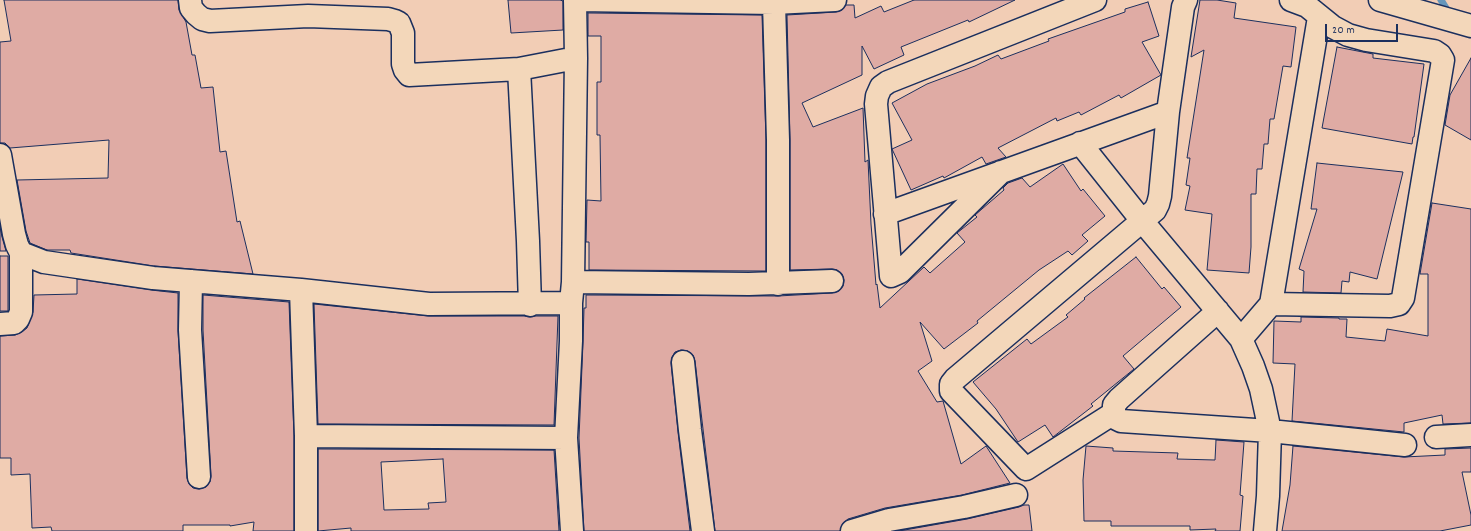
<!DOCTYPE html>
<html>
<head>
<meta charset="utf-8">
<style>
  body { margin:0 }
  #map { position:relative; width:1471px; height:531px; overflow:hidden; background:#f2cdb5; font-family:Dekko,sans-serif }
  canvas { display:block }
  .scale { position:absolute; left:1325px; top:24px; width:73px; height:18px; box-sizing:border-box; border:2px solid #1b2f5e; border-top:0; padding-left:5px; font-size:12px; line-height:14px; white-space:nowrap; color:#1b2f5e; -webkit-text-stroke:3px #f3d7ba; paint-order:stroke }
</style>
</head>
<body>
<div id="map">
<canvas width="1471" height="531"></canvas>
<div class="scale">20 m</div>
</div>
<script>
const ctx = document.querySelector('canvas').getContext('2d');
ctx.lineJoin = 'round';
const shape = rows => new Path2D(rows.map(r => 'M' + r).join(''));
function trace(path, color, width, dash) { ctx.strokeStyle = color; ctx.lineWidth = width; ctx.lineCap = dash ? 'butt' : 'round'; ctx.setLineDash(dash || []); ctx.stroke(path); }
function paint(path, color) { ctx.fillStyle = color; ctx.fill(path, 'evenodd'); }
trace(shape([
  [1441,0,1449,13]
]), '#6596bb', 7);
const building = shape([
  [4,0,178,0,179,10,186,22,192,55,195,55,201,88,213,87,220,152,226,151,237,222,240,221,253,274,154,266,71,253,70,250,47,250,30,243,26,231,17,180,108,178,109,140,10,148,5,143,0,143,0,42,11,41,4,0],
  [508,0,560,0,563,1,563,30,511,33,508,0],
  [914,0,1015,0,969,22,968,20,901,47,904,55,874,69,862,46,862,75,802,103,813,127,863,108,865,162,868,160,871,224,876,285,877,284,880,308,924,267,930,273,965,242,957,233,977,217,975,215,1004,190,1003,188,1008,183,1022,178,1030,187,1063,164,1081,191,1083,189,1105,216,1082,235,1088,241,1072,255,1068,251,1039,270,977,321,978,323,944,349,920,322,932,361,918,371,937,402,943,401,961,464,986,446,1010,483,962,495,885,508,848,519,843,523,840,531,715,531,695,361,693,355,688,351,681,350,675,352,672,357,671,363,678,432,690,531,584,531,579,438,583,342,584,308,586,308,586,295,778,296,832,293,839,291,843,286,844,280,842,274,837,270,832,269,790,270,790,140,787,15,836,12,842,10,846,5,854,5,855,18,881,6,884,12,914,0],
  [1200,0,1217,0,1236,3,1234,18,1296,27,1291,67,1283,66,1274,119,1270,119,1268,144,1264,144,1262,169,1257,169,1256,194,1251,194,1251,247,1249,273,1207,270,1212,214,1185,210,1190,186,1186,185,1190,158,1187,158,1204,50,1191,57,1200,0],
  [1148,2,1159,36,1142,42,1161,75,1121,98,1119,95,1081,115,1079,112,1057,121,1056,118,998,148,1006,157,986,164,982,157,944,178,943,176,911,190,892,149,912,140,892,103,927,84,975,66,998,55,1001,59,1049,41,1048,39,1125,12,1125,9,1148,2],
  [588,13,762,15,766,140,766,271,589,270,589,242,586,242,587,200,601,201,600,135,597,135,597,82,601,82,601,36,588,36,588,13],
  [1337,47,1373,54,1373,58,1424,64,1414,137,1413,137,1412,144,1322,128,1337,47],
  [1471,58,1471,140,1445,125,1450,95,1471,58],
  [1317,163,1403,172,1377,279,1350,272,1349,282,1342,281,1341,293,1303,292,1304,271,1299,269,1317,209,1311,209,1317,163],
  [1432,203,1471,209,1471,423,1443,424,1442,415,1404,423,1404,432,1292,421,1295,364,1273,363,1274,321,1301,322,1301,317,1339,318,1339,319,1347,319,1346,337,1385,341,1387,329,1428,336,1428,274,1420,274,1432,203],
  [0,227,2,237,6,251,0,251,0,227],
  [0,256,8,256,8,311,0,311,0,256],
  [1136,257,1162,289,1164,287,1181,307,1123,356,1134,369,1091,404,1093,406,1053,437,1045,425,1018,442,996,409,973,382,1027,339,1031,344,1068,317,1066,315,1085,299,1084,298,1136,257],
  [77,279,151,290,178,293,178,331,187,478,189,484,193,488,199,489,206,487,210,482,211,476,203,330,203,295,289,302,294,436,294,531,253,531,254,522,230,526,230,525,183,525,183,531,52,531,51,527,32,528,30,474,11,475,11,458,0,458,0,336,15,335,22,332,27,328,33,312,34,295,77,294,77,279],
  [314,304,429,316,524,316,530,317,536,316,558,316,554,425,318,424,314,304],
  [1216,440,1244,442,1240,495,1243,496,1240,531,1215,531,1216,529,1190,530,1190,526,1111,526,1111,521,1084,521,1083,480,1086,446,1113,448,1113,451,1178,453,1177,459,1215,460,1216,440],
  [1293,446,1404,457,1445,455,1445,449,1471,448,1471,472,1462,472,1471,515,1471,525,1440,531,1282,531,1290,485,1293,446],
  [318,449,554,450,559,531,351,531,351,528,318,531,318,449],
  [443,459,446,502,428,503,429,509,384,510,381,462,443,459],
  [1024,505,1029,505,1032,531,899,531,967,519,1019,507,1024,505]
]);
paint(building, '#dfaba4');
trace(building, '#1b2f5e', 1);
const minor = shape([
  [190,0,191,8,196,14,202,19,210,21,308,16,388,19,395,21,399,23,403,33,403,64,405,70,409,75,519,69,576,58],
  [579,0,774,3,835,0],
  [1380,0,1471,26],
  [774,3,778,140,778,284],
  [519,69,528,241,530,305],
  [1080,143,1143,222,1241,339,1253,366,1261,389,1270,431,1268,496,1265,531],
  [0,155,14,234,17,245,21,253,44,262,153,278,301,290,429,304,571,303,573,282,576,58,575,0],
  [1001,172,900,272,891,276,876,104,877,96,881,87,888,82,1095,0],
  [885,214,1168,112],
  [191,281,190,330,199,477],
  [573,282,749,284,832,281],
  [301,290,306,436,306,531],
  [571,303,571,341,566,438,572,531],
  [1271,304,1390,306,1399,304,1403,298,1443,60,1440,55,1434,51,1366,40,1348,35,1333,27,1307,6,1291,0],
  [1218,311,1119,399,1114,405,1114,413,1115,418,1121,421,1270,431,1405,445],
  [0,324,14,323,18,319,21,312,21,253],
  [1241,339,1271,304,1319,17],
  [683,362,690,430,703,531],
  [1114,413,1026,469,951,391,951,384,955,379,1155,210,1158,204,1160,196,1168,112,1183,7,1186,0],
  [306,436,566,438],
  [1436,437,1471,435],
  [852,531,889,520,964,507,1016,495]
]);
trace(minor, '#1b2f5e', 25);
trace(minor, '#f3d7ba', 22);
</script>
</body>
</html>
